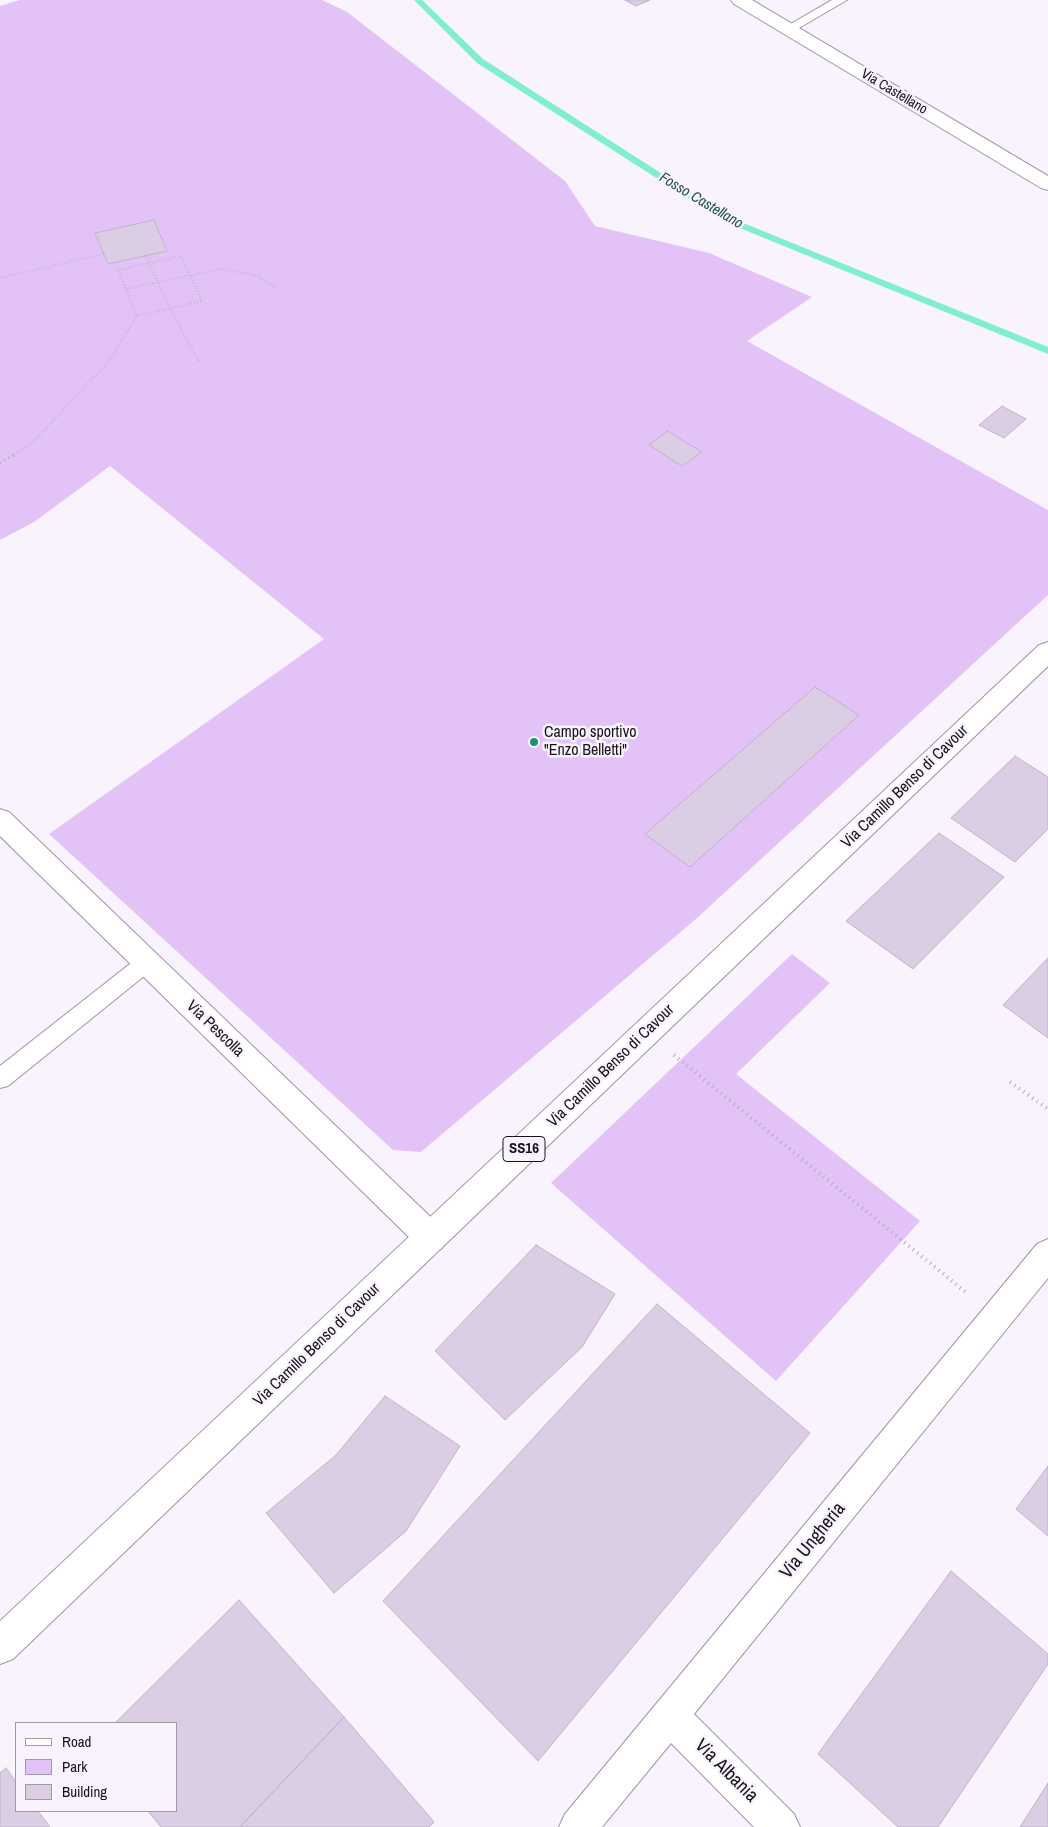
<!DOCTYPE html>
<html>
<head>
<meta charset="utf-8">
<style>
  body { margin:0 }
  #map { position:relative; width:1048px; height:1827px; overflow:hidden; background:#f9f3fd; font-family:"Archivo Narrow",sans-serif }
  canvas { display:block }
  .legend { position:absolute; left:15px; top:1722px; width:162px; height:90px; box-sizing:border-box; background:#f9f3fd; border:1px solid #9f9aa3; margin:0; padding:6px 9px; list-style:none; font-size:15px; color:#19141c }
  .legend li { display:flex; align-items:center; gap:10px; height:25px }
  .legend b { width:25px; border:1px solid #9f9aa3 }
</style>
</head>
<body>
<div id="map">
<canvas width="1048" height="1827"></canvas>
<ul class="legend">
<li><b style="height:6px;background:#fff"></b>Road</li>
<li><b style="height:14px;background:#e3c2f8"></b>Park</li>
<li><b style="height:14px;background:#dbcde4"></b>Building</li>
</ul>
</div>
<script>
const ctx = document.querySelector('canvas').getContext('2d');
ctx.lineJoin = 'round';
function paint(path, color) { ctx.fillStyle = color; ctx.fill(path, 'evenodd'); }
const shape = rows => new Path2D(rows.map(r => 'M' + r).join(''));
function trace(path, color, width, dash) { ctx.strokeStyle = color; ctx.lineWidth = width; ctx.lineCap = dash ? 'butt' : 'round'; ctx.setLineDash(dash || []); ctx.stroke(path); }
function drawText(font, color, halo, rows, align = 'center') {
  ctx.font = font + ' "Archivo Narrow",sans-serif'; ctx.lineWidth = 5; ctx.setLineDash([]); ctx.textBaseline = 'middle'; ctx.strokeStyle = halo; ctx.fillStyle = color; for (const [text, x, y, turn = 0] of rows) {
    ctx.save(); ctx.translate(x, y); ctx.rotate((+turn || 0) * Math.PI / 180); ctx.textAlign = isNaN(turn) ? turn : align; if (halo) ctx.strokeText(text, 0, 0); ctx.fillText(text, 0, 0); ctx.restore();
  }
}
paint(shape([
  [20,0,322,0,347,12,565,181,595,226,709,253,812,297,747,341,1048,510,1048,595,697,918,421,1152,393,1150,49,834,324,639,110,466,34,522,0,540,0,6],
  [154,221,167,251,108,264,95,233],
  [792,954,830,983,736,1074,920,1221,776,1381,551,1183]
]), '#e3c2f8');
paint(shape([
  [414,0,422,0,483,59,731,218,1048,347,1048,354,725,222,477,63,414,0]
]), '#81efcd');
const building = shape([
  [625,0,650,0,636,6,625,0],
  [154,220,167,251,108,264,95,233,154,220],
  [1002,406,1026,419,1004,438,979,425,1002,406],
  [667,431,702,452,682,466,649,445,667,431],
  [815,687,859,715,690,867,645,834,815,687],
  [1015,756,1048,777,1048,829,1015,862,951,818,1015,756],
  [939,833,1004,877,913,969,846,921,939,833],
  [1048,958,1048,1038,1003,1005,1048,958],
  [536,1245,615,1294,582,1347,505,1420,435,1351,536,1245],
  [657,1304,810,1433,538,1761,383,1601,657,1304],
  [385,1396,460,1446,406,1531,334,1593,266,1513,336,1455,385,1396],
  [1048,1466,1048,1536,1016,1509,1048,1466],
  [951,1571,1048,1654,1048,1664,938,1827,898,1827,818,1754,951,1571],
  [239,1600,344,1717,240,1827,161,1827,148,1811,176,1811,176,1723,115,1723,239,1600],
  [344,1717,434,1822,429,1827,240,1827,344,1717],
  [6,1768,16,1782,16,1811,38,1811,50,1827,0,1827,0,1773,6,1768],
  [1048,1783,1048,1827,1020,1827,1048,1783]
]);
paint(building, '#dbcde4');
trace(building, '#c1b3ca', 1);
const lane = shape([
  [832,0,847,0,792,32,784,32,782,29,832,0],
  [147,953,154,956,157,962,154,968,8,1086,0,1088,0,1066,140,956,147,953]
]);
const street = shape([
  [1048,1239,1048,1278,694,1714,794,1814,800,1827,754,1827,671,1743,602,1827,559,1827,565,1814,1037,1244,1048,1239]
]);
const secondary = shape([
  [731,0,752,0,1048,176,1048,190,1041,188,734,4,731,0],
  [0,809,9,812,442,1228,447,1238,442,1248,431,1253,420,1248,0,836,0,809]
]);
const primary = shape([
  [1048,642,1048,666,13,1659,0,1664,0,1621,1039,645,1048,642]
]);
trace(lane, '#a194aa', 2);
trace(street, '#a194aa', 2);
trace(secondary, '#a194aa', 2);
trace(primary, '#a194aa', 2);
trace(shape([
  [146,256,170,308,199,362],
  [181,256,202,301,137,316,118,270,181,256],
  [0,278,104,254],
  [126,289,221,269,258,276,277,289],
  [12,456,31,444,109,361,137,316]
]), '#b1abb5', 2.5, [0.5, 2.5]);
trace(shape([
  [0,463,14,455]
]), '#b1abb5', 3, [1, 4]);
trace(shape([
  [674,1055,968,1294],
  [1010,1082,1048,1109]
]), '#b1abb5', 4, [1, 4.5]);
paint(lane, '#fff');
paint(street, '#fff');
paint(secondary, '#fff');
paint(primary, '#fff');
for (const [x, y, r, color] of [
  [534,742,5,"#1a9073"]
]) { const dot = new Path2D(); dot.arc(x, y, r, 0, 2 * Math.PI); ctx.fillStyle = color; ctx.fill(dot); trace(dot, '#f9f3fd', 2); }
drawText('14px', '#19141c', '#f9f3fd', [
  ["Via Castellano",894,92,31]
]);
drawText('italic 15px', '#265547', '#f9f3fd', [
  ["Fosso Castellano",701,201,31]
]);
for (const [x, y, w] of [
  [524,1149,42]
]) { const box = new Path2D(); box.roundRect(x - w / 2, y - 12.5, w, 25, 4); ctx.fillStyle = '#f9f3fd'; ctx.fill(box); trace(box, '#19141c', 1); }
drawText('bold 15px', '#19141c', null, [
  ["SS16",524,1149]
]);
drawText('16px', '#19141c', '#f9f3fd', [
  ["Campo sportivo",544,733],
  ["\"Enzo Belletti\"",544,751]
], 'left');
drawText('16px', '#19141c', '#f9f3fd', [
  ["Via Camillo Benso di Cavour",905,787,-44],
  ["Via Pescolla",215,1029,44],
  ["Via Camillo Benso di Cavour",611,1066,-44],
  ["Via Camillo Benso di Cavour",317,1345,-44]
]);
drawText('19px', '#19141c', '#f9f3fd', [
  ["Via Ungheria",813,1541,-51],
  ["Via Albania",726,1771,45]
]);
</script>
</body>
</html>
